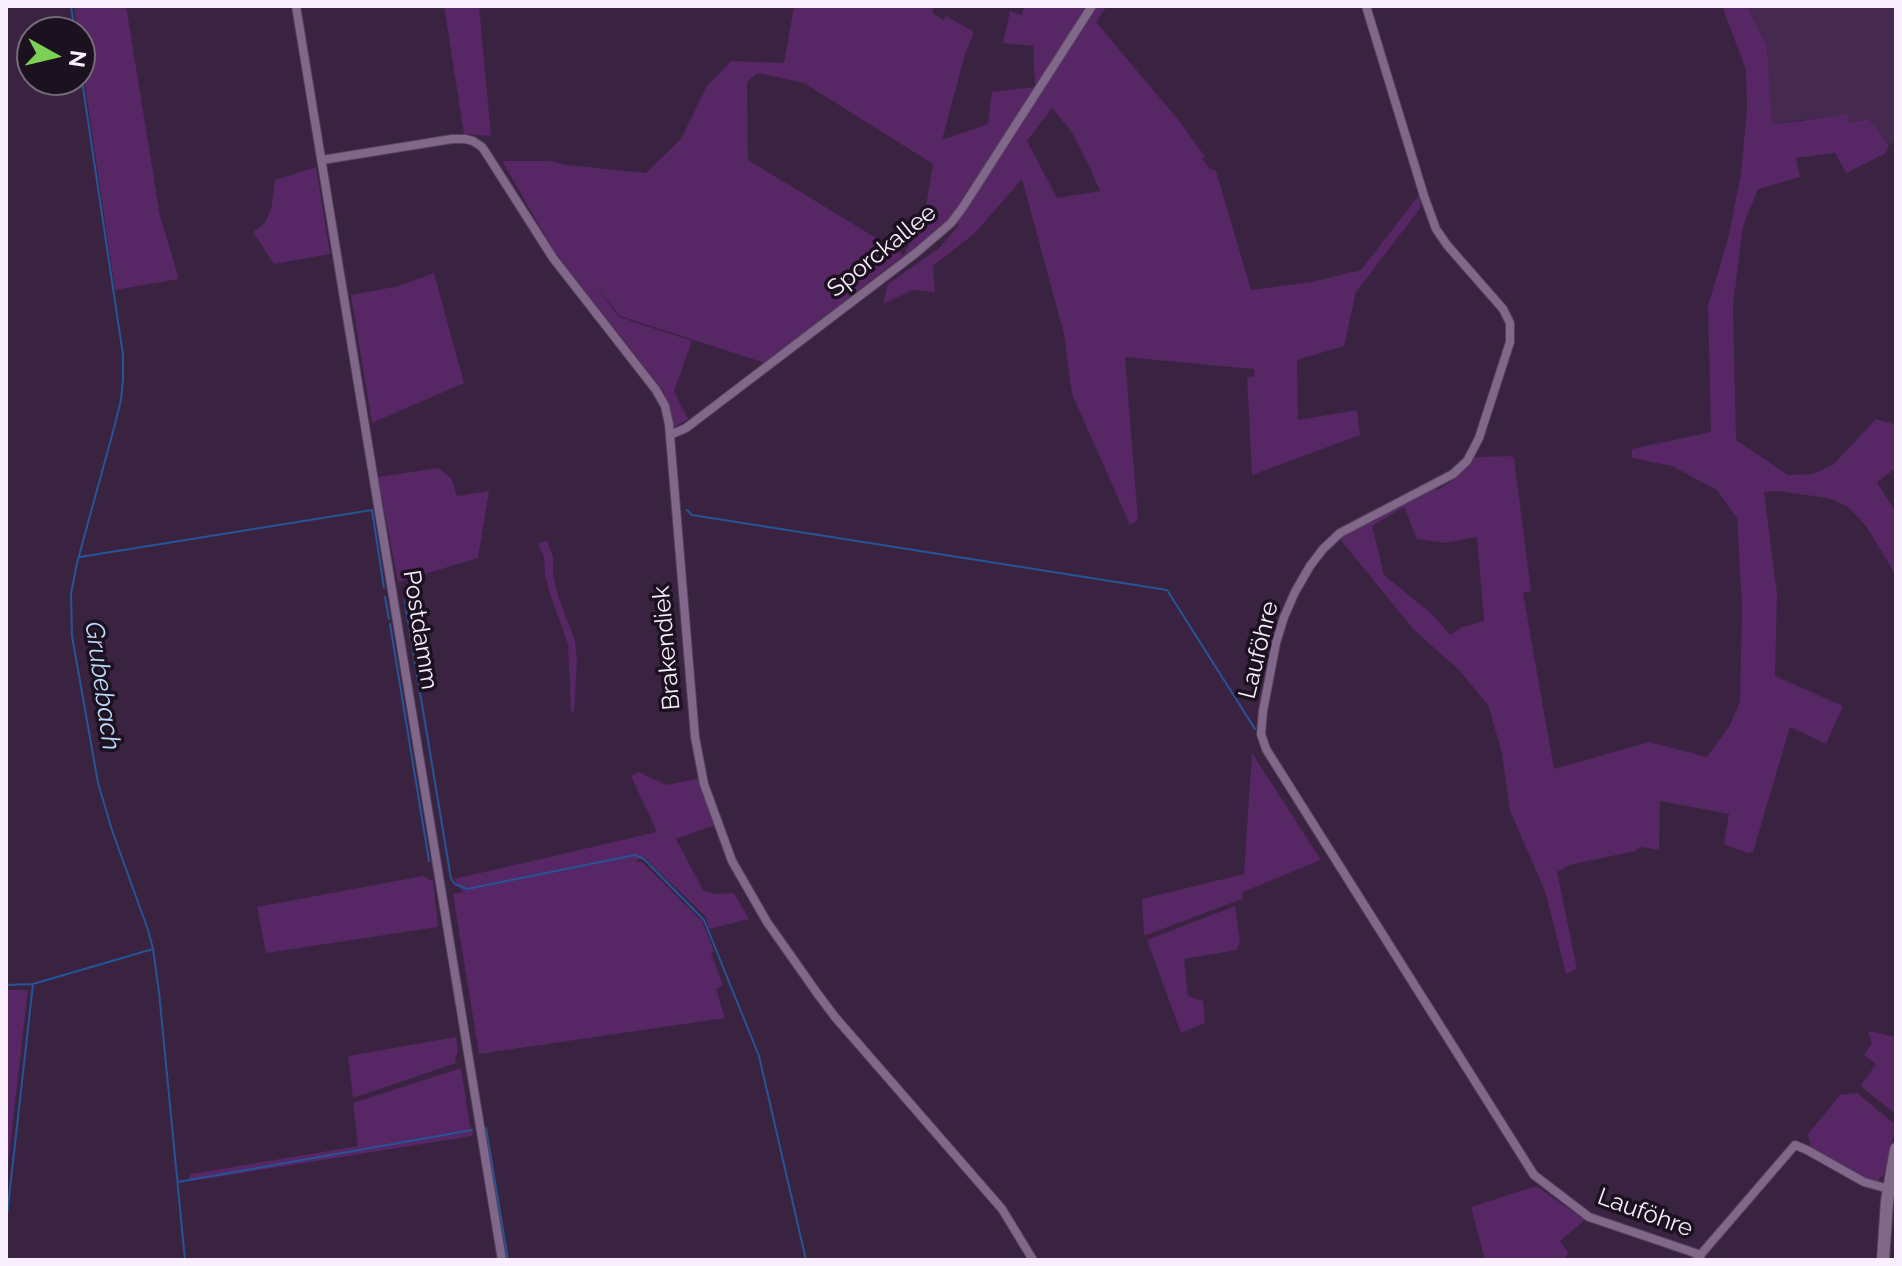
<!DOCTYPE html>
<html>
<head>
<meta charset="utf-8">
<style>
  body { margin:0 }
  #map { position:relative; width:1902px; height:1266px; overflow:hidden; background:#3a2341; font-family:Raleway,sans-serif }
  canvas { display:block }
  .frame { position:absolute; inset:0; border:8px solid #faefff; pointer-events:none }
  .north { position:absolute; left:16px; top:16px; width:80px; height:80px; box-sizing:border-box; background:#1b111f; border:2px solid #746a79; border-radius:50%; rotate:98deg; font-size:22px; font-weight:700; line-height:32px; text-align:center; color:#faefff }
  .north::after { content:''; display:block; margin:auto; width:28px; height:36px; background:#7cd155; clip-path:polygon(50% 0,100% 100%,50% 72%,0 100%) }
</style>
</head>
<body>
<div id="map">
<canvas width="1902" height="1266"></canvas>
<div class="frame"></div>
<div class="north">N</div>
</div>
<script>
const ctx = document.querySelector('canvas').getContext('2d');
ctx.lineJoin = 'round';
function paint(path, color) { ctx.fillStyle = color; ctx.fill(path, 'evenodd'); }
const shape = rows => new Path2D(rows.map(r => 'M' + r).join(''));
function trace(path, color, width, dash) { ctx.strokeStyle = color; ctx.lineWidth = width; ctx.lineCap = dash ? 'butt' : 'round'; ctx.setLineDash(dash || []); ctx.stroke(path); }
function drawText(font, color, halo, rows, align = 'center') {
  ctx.font = font + ' Raleway,sans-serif'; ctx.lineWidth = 7; ctx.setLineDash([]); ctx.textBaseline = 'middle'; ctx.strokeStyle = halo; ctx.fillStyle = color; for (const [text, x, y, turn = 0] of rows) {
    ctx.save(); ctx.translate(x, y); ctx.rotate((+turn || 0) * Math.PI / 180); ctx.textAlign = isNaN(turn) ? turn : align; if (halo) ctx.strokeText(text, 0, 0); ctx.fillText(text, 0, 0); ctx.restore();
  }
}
paint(shape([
  [1747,6,1896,6,1896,141,1889,145,1869,119,1847,123,1849,114,1771,124,1767,47]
]), '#45294e');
paint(shape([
  [74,6,126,6,160,216,179,279,115,290,80,50,80,32,77,32],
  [444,6,479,6,491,136,464,134],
  [794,6,935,6,932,13,944,20,946,16,974,32,965,54,942,140,988,124,992,92,1035,87,1033,46,1003,43,1010,11,1021,15,1025,6,1107,6,1096,22,1180,122,1206,158,1201,158,1210,169,1216,171,1251,290,1311,282,1361,270,1419,195,1421,207,1356,292,1344,346,1297,360,1298,420,1357,410,1360,435,1252,475,1247,377,1254,376,1254,366,1253,369,1125,357,1138,520,1130,525,1072,394,1064,334,1022,179,975,233,933,266,935,292,913,290,883,304,888,284,939,248,959,225,950,219,914,252,904,255,765,363,620,316,592,282,619,317,692,341,674,391,688,419,673,428,669,405,662,389,554,251,502,161,550,161,567,165,646,173,681,139,707,86,731,61,784,63],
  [758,73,804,83,933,164,925,212,904,255,748,160,747,82],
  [1052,108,1071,131,1091,170,1100,191,1057,198,1027,141],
  [1722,6,1747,6,1767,47,1772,124,1802,121,1849,113,1848,123,1869,119,1889,145,1886,153,1846,173,1835,153,1796,158,1800,177,1758,189,1743,226,1733,305,1736,440,1788,475,1812,474,1833,465,1876,419,1896,425,1896,468,1877,482,1896,513,1896,575,1866,526,1848,507,1828,498,1777,491,1764,492,1777,594,1775,676,1843,706,1826,744,1790,727,1753,852,1748,853,1724,844,1729,814,1660,801,1659,850,1641,847,1635,851,1569,865,1557,872,1577,969,1566,974,1545,891,1510,811,1502,753,1488,705,1459,670,1414,630,1339,538,1434,487,1437,490,1449,483,1469,466,1475,457,1510,456,1514,458,1531,591,1523,593,1554,769,1649,742,1707,757,1730,725,1740,702,1742,604,1737,518,1717,490,1672,466,1632,458,1632,449,1711,432,1708,306,1728,239,1741,174,1747,109,1746,70],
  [1404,507,1417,539,1445,543,1477,537,1484,621,1462,627,1450,635,1434,616,1384,575,1372,526],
  [316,167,330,254,274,264,253,232,264,224,271,210,275,180],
  [434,273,464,383,372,423,351,295,399,286],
  [438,468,451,478,457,496,489,491,478,558,398,582,378,477],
  [547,541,553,556,553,574,558,596,575,641,577,661,574,711,571,712,568,644,551,597,545,575,544,557,538,543],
  [1252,753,1321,860,1243,892,1242,899,1144,936,1142,899,1244,874],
  [639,772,666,785,696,779,699,776,715,825,676,839,703,890,713,894,734,893,749,919,709,929,706,917,644,857,636,860,637,862,642,862,702,921,714,951,711,953,723,985,716,989,725,1018,479,1054,453,894,463,892,454,879,657,832,631,776],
  [423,876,433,881,438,927,266,953,257,907],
  [1235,906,1240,941,1237,950,1184,959,1188,996,1203,1001,1205,1023,1181,1033,1147,940],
  [6,990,28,990,6,1181],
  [1868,1031,1896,1037,1896,1114,1866,1091,1861,1085,1876,1064,1864,1055,1872,1043],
  [456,1037,458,1053,455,1057,456,1063,353,1098,348,1056],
  [461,1068,470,1126,473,1131,472,1136,192,1181,189,1178,191,1174,358,1146,353,1103],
  [1857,1093,1896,1125,1884,1174,1878,1181,1865,1180,1811,1149,1808,1134,1840,1095],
  [1536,1186,1585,1220,1560,1241,1568,1252,1565,1260,1485,1260,1471,1207]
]), '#562665');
trace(shape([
  [71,6,75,32],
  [80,67,123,355,123,379,121,400,114,428,77,563,71,594,72,636,98,783,112,830,148,930,153,949,159,992,185,1260],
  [687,510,692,515,1167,590,1255,729],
  [80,557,372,510,384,588],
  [385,597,389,619],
  [405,602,451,879,455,884,467,889,635,855,644,859,704,920,759,1056,806,1260],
  [390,624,429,861],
  [6,985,33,984],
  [486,1128,508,1260],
  [178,1182,472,1130],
  [6,1224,33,984,153,949]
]), '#255596', 2);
const street = shape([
  [296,6,502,1260],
  [1366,6,1424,196,1436,229,1447,245,1503,309,1510,323,1510,342,1479,438,1467,461,1453,474,1340,533,1323,549,1310,566,1295,592,1284,617,1276,643,1263,711,1261,734,1266,749,1534,1175,1589,1217,1701,1255],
  [322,160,452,139,465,139,473,141,482,147,488,156,553,258,656,390,665,406,669,424,695,737,704,784,732,861,767,922,817,993,835,1017,1002,1209,1033,1260],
  [670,435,686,428,916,253,951,223,963,207,1092,6],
  [1696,1260,1795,1145,1807,1150,1864,1182,1889,1189]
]);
const secondary = shape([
  [1883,1260,1887,1201,1896,1149]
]);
trace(street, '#54425b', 10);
trace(secondary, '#54425b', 14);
trace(street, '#81678a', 8);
trace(secondary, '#81678a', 12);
drawText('24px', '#faefff', '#1b111f', [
  ["Sporckallee",882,251,-39],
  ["Postdamm",420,630,81],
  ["Brakendiek",667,648,-95],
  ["Lauföhre",1259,650,-76],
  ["Lauföhre",1645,1213,20]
]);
drawText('italic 26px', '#bed9fe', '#1b111f', [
  ["Grubebach",102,686,82]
]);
</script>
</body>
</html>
